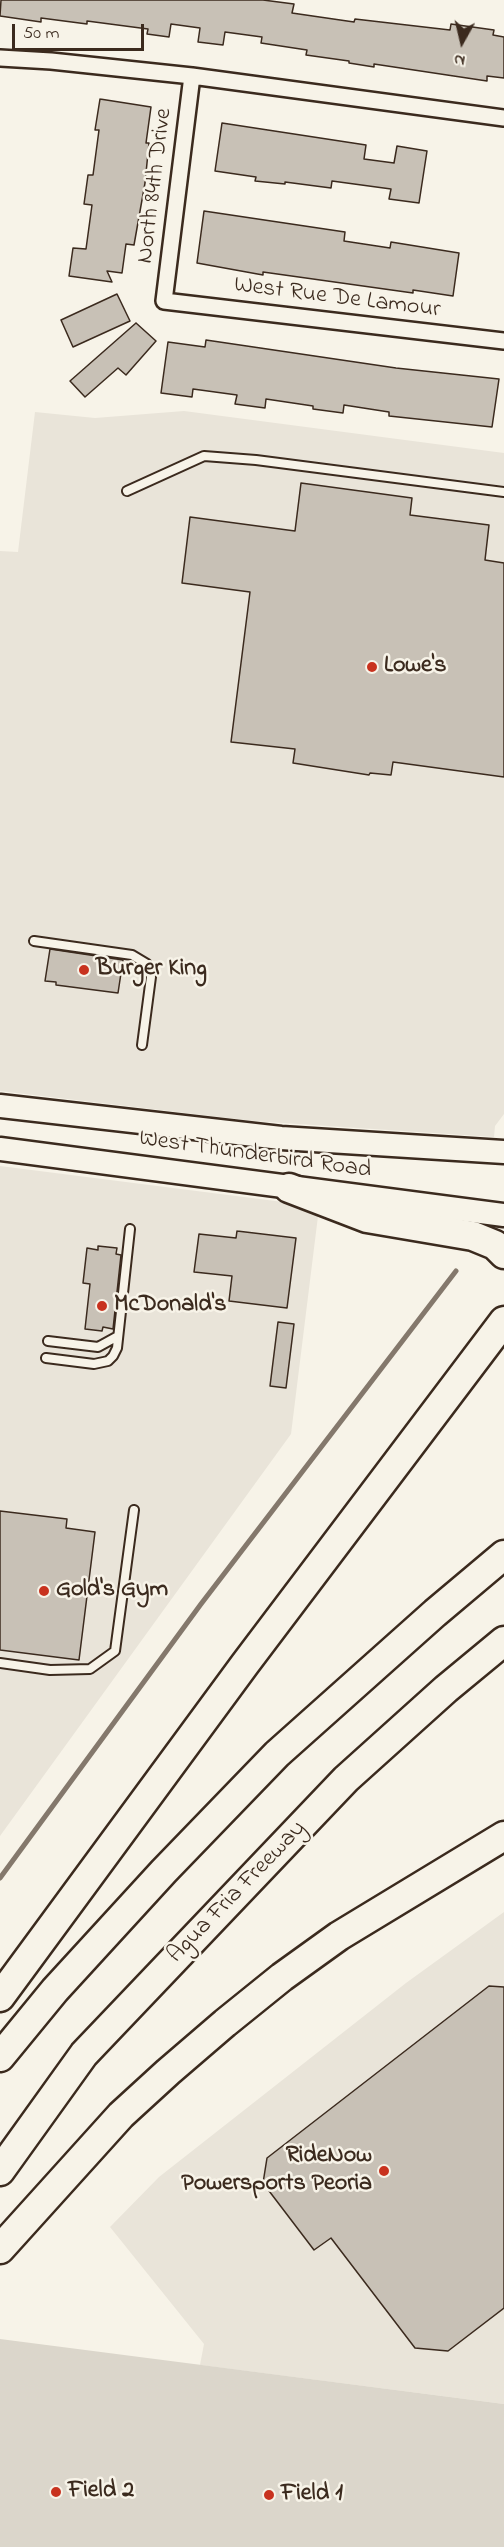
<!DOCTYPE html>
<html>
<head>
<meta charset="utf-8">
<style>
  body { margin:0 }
  #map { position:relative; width:504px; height:2547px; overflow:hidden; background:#f7f3e8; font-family:"Indie Flower",sans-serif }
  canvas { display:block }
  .north { position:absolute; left:432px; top:12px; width:60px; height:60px; -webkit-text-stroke:4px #f7f3e8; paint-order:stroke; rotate:188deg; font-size:16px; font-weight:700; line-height:24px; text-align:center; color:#3b2a1e }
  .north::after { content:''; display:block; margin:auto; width:21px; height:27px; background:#3b2a1e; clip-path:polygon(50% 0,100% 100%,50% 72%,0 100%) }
  .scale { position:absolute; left:12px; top:24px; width:132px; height:27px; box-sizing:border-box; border:3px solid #3b2a1e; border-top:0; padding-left:8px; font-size:18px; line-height:21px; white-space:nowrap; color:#3b2a1e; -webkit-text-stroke:4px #f7f3e8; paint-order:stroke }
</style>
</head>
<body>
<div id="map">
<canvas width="504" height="2547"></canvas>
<div class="north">N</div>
<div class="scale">50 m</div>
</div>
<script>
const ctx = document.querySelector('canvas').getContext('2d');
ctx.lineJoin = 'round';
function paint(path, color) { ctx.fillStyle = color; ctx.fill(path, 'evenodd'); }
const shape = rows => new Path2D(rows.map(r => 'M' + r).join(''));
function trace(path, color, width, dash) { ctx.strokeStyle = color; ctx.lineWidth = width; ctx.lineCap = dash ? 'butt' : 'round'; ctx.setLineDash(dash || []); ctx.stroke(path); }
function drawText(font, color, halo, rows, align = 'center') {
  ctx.font = font + ' "Indie Flower",sans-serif'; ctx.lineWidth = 5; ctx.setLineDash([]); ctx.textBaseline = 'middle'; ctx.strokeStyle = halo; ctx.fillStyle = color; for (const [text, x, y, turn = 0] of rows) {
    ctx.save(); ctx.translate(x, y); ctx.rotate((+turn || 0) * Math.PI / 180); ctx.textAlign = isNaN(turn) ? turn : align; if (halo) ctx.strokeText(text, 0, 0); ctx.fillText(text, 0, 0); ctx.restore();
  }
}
paint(shape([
  [184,411,504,453,504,1114,495,1126,494,1137,253,1121,0,1091,0,551,18,552,35,412,95,418],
  [0,1166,291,1203,318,1216,291,1434,0,1836],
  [504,1912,504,2404,200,2365,204,2344,110,2227,159,2177,406,1983]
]), '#e9e4d9');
paint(shape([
  [0,2339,504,2404,504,2547,0,2547]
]), '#dbd6cb');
trace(shape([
  [0,1878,201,1604,456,1271]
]), '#84786c', 5);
const building = shape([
  [1,0,263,0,294,4,292,13,354,22,355,19,450,30,451,24,494,30,493,35,504,37,504,78,487,76,487,81,374,64,374,67,349,63,349,61,306,55,307,50,261,43,262,37,225,32,223,45,198,42,200,28,171,24,169,37,147,34,148,29,87,21,87,24,41,18,41,22,0,16,1,0],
  [100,99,151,107,146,143,149,143,145,183,134,245,126,244,122,273,107,271,112,282,69,276,73,248,86,249,92,205,84,204,88,175,93,175,99,130,95,130,100,99],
  [222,123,366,145,364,159,394,163,397,146,427,151,419,203,389,199,391,189,332,181,331,188,285,182,285,184,255,181,256,177,215,171,222,123],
  [204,211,345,232,344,241,390,248,391,242,459,253,453,296,413,290,413,293,263,272,263,275,197,263,204,211],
  [117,294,130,321,73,347,61,320,117,294],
  [136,323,156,341,126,375,118,368,85,397,70,381,136,323],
  [206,340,396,368,499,379,492,427,389,416,389,412,344,405,343,413,313,409,313,406,266,399,265,408,235,404,237,395,193,389,192,397,161,393,168,342,205,347,206,340],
  [301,483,412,498,410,515,489,525,485,560,504,563,504,777,393,762,391,775,370,773,369,775,293,763,295,749,231,742,250,592,182,583,190,517,295,531,301,483],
  [50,949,123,960,118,993,56,985,56,982,45,981,50,949],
  [237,1231,296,1238,287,1308,229,1301,232,1276,194,1272,199,1234,236,1238,237,1231],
  [98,1246,117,1248,116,1254,121,1255,113,1329,103,1327,102,1331,85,1329,90,1284,83,1283,87,1248,98,1250,98,1246],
  [278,1322,294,1324,286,1388,270,1386,278,1322],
  [0,1511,67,1519,66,1528,95,1532,79,1660,0,1650,0,1511],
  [489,1986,504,1987,504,2308,448,2351,415,2348,331,2238,314,2250,263,2183,267,2158,489,1986]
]);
paint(building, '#c8c1b6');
trace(building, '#3b2a1e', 1.5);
const lane = shape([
  [127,491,204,456,256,460,504,492],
  [34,941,132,955,147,964,151,977,142,1045],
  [48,1341,98,1347,118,1336],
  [46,1358,94,1364,108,1361,113,1356,117,1348,130,1229],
  [0,1663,50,1670,90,1669,115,1651,134,1510]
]);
const street = shape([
  [0,58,51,61,192,76,504,118],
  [192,76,164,301,504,341]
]);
const secondary = shape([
  [0,1106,281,1138,504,1152],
  [0,1149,504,1215]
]);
const highway = shape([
  [289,1188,367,1218,473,1236,495,1245,504,1254],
  [0,1997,245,1664,504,1321],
  [0,2057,55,1990,164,1871,277,1754,435,1613,504,1555],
  [0,2171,84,2054,346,1779,446,1689,504,1641],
  [0,2249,121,2115,168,2072,225,2023,282,1977,339,1936,504,1836]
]);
trace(lane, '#3b2a1e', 12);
trace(street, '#3b2a1e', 20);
trace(secondary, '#3b2a1e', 27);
trace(highway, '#3b2a1e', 33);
trace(lane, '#f7f3e8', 8);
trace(street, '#f7f3e8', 15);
trace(secondary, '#f7f3e8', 22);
trace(highway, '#f7f3e8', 28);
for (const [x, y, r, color] of [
  [372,667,6,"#c8321e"],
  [84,970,6,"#c8321e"],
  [102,1306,6,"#c8321e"],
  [44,1591,6,"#c8321e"],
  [384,2171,6,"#c8321e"],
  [56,2492,6,"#c8321e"],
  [269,2495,6,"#c8321e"]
]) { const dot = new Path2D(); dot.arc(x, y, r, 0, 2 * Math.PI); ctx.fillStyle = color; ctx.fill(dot); trace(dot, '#f7f3e8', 2); }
drawText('24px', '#3b2a1e', '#f7f3e8', [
  ["North 84th Drive",156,186,-83],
  ["West Rue De Lamour",337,299,7],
  ["West Thunderbird Road",255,1156,8],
  ["Agua Fria Freeway",238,1893,-46]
]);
drawText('bold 24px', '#3b2a1e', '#f7f3e8', [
  ["Lowe's",384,667],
  ["Burger King",96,970],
  ["McDonald's",114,1306],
  ["Gold's Gym",56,1591],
  ["RideNow",372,2157,"right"],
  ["Powersports Peoria",372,2185,"right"],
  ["Field 2",68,2492],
  ["Field 1",281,2495]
], 'left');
</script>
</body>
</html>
